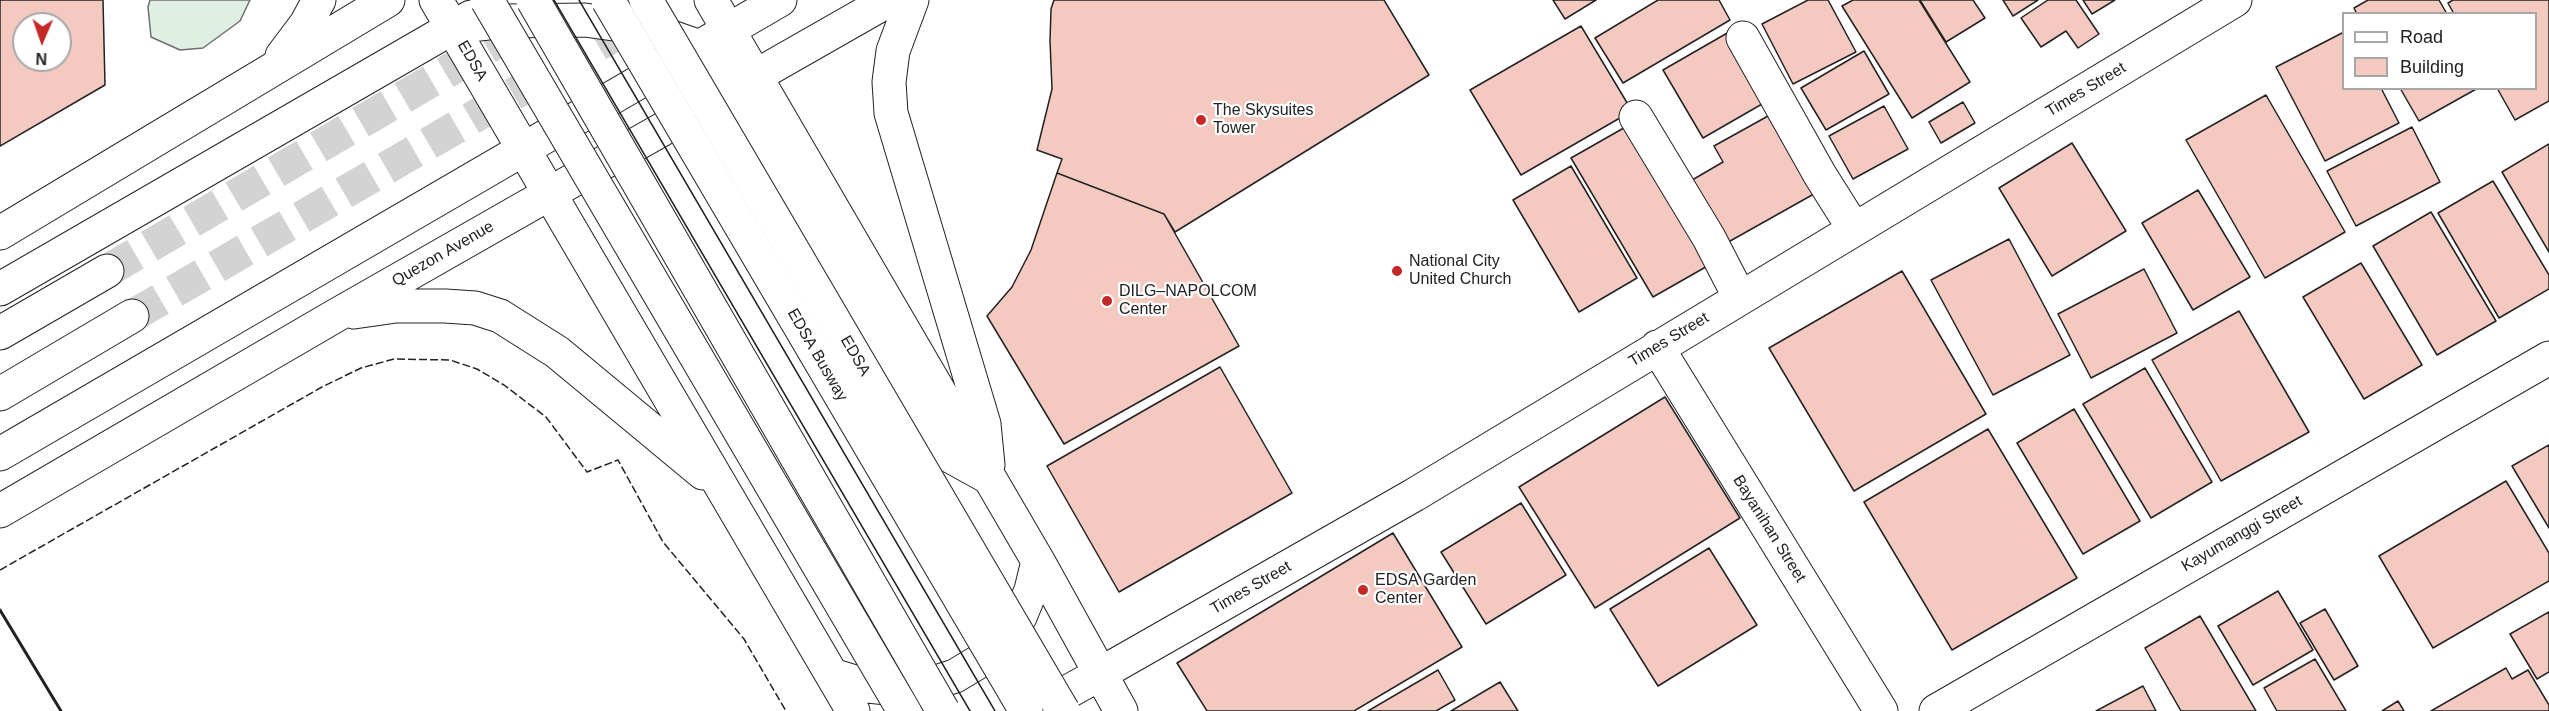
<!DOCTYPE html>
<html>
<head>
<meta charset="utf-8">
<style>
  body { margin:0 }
  #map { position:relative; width:2549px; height:711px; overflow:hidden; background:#fff; font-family:Arial,sans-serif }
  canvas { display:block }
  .legend { position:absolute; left:2342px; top:12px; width:195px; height:78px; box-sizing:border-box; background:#fff; border:2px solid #a7a7a7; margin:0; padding:8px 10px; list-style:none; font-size:18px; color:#222 }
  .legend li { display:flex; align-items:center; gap:12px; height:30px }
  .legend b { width:30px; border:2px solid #a7a7a7 }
  .north { position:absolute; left:12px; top:12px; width:60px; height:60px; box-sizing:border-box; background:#fff; border:2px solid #a7a7a7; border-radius:50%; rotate:182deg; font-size:16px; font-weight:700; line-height:24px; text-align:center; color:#222 }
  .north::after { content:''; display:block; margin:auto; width:21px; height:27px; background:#c62828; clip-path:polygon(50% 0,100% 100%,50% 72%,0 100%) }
</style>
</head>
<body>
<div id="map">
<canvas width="2549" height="711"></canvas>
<ul class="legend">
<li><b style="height:8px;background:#fff"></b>Road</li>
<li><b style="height:16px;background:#f3c9c0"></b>Building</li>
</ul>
<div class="north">N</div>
</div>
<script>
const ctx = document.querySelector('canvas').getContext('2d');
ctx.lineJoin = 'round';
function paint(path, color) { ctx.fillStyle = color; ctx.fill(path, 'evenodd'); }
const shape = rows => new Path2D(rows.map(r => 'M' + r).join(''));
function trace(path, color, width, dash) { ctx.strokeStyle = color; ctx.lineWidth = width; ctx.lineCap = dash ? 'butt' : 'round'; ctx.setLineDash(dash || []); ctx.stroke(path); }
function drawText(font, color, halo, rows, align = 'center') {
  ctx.font = font + ' Arial,sans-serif'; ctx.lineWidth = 4.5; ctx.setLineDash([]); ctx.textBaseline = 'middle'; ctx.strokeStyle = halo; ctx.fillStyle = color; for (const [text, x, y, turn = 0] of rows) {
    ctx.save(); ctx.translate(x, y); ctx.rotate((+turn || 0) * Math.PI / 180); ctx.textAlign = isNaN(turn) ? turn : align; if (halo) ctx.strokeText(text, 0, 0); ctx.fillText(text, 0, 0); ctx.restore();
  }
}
const green = shape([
  [150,0,250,0,240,21,203,48,180,50,151,37,148,7,150,0]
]);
paint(green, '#e0efe3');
trace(green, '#6f6f6f', 1.5);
const building = shape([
  [0,0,103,0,105,85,0,146,0,0],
  [24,24,60,24,60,60,24,60,24,24],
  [1054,0,1384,0,1429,75,1175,232,1164,214,1057,173,1062,159,1037,150,1052,89,1050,41,1051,9,1054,0],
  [1553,0,1596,0,1565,19,1553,0],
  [1658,0,1719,0,1730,20,1623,83,1595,38,1658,0],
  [1808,0,1828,0,1856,52,1793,84,1762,24,1808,0],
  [1853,0,1919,0,1970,82,1912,118,1842,6,1853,0],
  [1920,0,1973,0,1985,18,1946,42,1920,0],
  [2003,0,2038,0,2013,16,2003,0],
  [2048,0,2076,0,2099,34,2078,48,2066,31,2041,47,2021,18,2048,0],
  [2083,0,2115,0,2092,14,2083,0],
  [2368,0,2439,0,2447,14,2357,14,2354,8,2368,0],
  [2453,0,2549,0,2549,101,2515,120,2497,88,2536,88,2536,14,2454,14,2448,3,2453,0],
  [1581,26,1632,111,1521,175,1470,90,1581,26],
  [1729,32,1769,100,1703,138,1663,70,1729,32],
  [2344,32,2344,88,2381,88,2399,123,2325,161,2276,67,2344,32],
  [1864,51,1889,94,1826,130,1801,88,1864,51],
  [2400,88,2478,88,2419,121,2400,88],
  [2266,95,2345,232,2265,278,2186,140,2266,95],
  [1963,102,1975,123,1941,143,1929,122,1963,102],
  [1884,106,1908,149,1853,179,1829,136,1884,106],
  [1777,111,1821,190,1723,245,1687,183,1723,162,1714,146,1777,111],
  [1629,125,1711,264,1653,297,1571,158,1629,125],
  [2412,127,2440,182,2356,226,2327,171,2412,127],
  [2072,143,2126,231,2052,276,1999,188,2072,143],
  [2549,144,2549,252,2502,172,2549,144],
  [1571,166,1637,278,1579,312,1513,200,1571,166],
  [1057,173,1164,214,1239,346,1064,444,987,316,1012,287,1031,250,1057,173],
  [2493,181,2549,275,2549,289,2499,318,2438,213,2493,181],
  [2198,190,2250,277,2193,310,2142,223,2198,190],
  [2431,212,2496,321,2437,355,2373,246,2431,212],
  [2009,239,2070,355,1993,395,1931,280,2009,239],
  [2361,263,2422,365,2364,399,2303,297,2361,263],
  [2144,269,2177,333,2091,378,2058,314,2144,269],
  [1902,271,1986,414,1854,491,1769,348,1902,271],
  [2239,311,2309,432,2221,481,2152,360,2239,311],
  [1220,367,1292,493,1119,592,1047,466,1220,367],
  [2145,368,2212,482,2151,518,2083,404,2145,368],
  [1665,397,1740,518,1595,608,1519,487,1665,397],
  [2074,409,2140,521,2083,554,2017,443,2074,409],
  [1988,429,2077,578,1952,650,1864,502,1988,429],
  [2549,445,2549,528,2512,466,2549,445],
  [2506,481,2549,553,2549,581,2433,648,2379,556,2506,481],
  [1521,503,1566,575,1486,624,1441,552,1521,503],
  [1393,533,1462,647,1354,711,1207,711,1177,663,1393,533],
  [1709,548,1757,625,1658,686,1610,609,1709,548],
  [2278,591,2313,650,2253,685,2218,626,2278,591],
  [2325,609,2358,666,2334,680,2300,623,2325,609],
  [2549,612,2549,672,2537,679,2510,634,2549,612],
  [2200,616,2256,711,2181,711,2145,648,2200,616],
  [2315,659,2346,711,2277,711,2264,688,2315,659],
  [2506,668,2512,679,2528,670,2549,705,2549,711,2431,711,2506,668],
  [1438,670,1455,700,1436,711,1368,711,1438,670],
  [1500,682,1518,711,1451,711,1500,682],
  [2143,686,2156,711,2096,711,2143,686],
  [2398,701,2404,711,2382,711,2398,701]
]);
paint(building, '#f3c9c0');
trace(building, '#222', 1.5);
trace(shape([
  [107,271,569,0],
  [132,316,675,0]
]), '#d3d3d3', 33, [33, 16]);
const minor = shape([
  [1743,38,1820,175,1854,229],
  [1636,117,1709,238,1740,298],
  [1657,347,1881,711],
  [1100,674,1414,495,2235,0],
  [1936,711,2549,358]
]);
const major = shape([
  [436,0,853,711],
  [711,0,1038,561,1121,711],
  [912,0,893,51,889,82,891,113,984,424,988,465],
  [453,27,505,21,585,20,649,29,700,47,941,451,988,477],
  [282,56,306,24,319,0],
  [0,233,388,0],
  [0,289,471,17],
  [354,312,396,306,445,306,475,308,500,316,557,352,703,473],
  [0,333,107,271],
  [0,394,132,316],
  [0,454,780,0],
  [0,511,335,316,889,0],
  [832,675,868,686,897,689,927,685,955,676,980,661,1002,641,1020,617,1031,590,1038,561],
  [1033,711,1100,674]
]);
trace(minor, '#222', 35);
trace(major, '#222', 35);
trace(minor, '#fff', 33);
trace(major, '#fff', 33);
trace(shape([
  [554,0,970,711],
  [579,0,995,711]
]), '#222', 1.5);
const minorBridge = shape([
  [533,0,943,711],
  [608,0,1026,711]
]);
const highwayBridge = shape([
  [487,0,904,711],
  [646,0,1063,711]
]);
trace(minorBridge, '#222', 35, []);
trace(highwayBridge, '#222', 35, []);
trace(minorBridge, '#fff', 33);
trace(highwayBridge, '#fff', 33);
trace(shape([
  [0,570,322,387,361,368,394,359,450,360,477,369,504,385,546,417,587,472,618,460,663,542,744,639,786,711]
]), '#222', 1.5, [8, 3]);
trace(shape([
  [0,610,61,711]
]), '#222', 3);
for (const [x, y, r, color] of [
  [1201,120,6,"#c62828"],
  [1397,271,6,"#c62828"],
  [1107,301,6,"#c62828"],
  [1363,590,6,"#c62828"]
]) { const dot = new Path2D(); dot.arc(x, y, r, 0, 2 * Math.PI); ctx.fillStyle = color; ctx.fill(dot); trace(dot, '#fff', 2); }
drawText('16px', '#222', '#fff', [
  ["EDSA",472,61,60],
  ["Times Street",2086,90,-31],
  ["Quezon Avenue",443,254,-30],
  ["Times Street",1669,340,-31],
  ["EDSA Busway",817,355,60],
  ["EDSA",855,356,60],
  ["Bayanihan Street",1769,529,58],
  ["Kayumanggi Street",2242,534,-30],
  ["Times Street",1251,588,-30]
]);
drawText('16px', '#222', '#fff', [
  ["The Skysuites",1213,111],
  ["Tower",1213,129],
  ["National City",1409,262],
  ["United Church",1409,280],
  ["DILG–NAPOLCOM",1119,292],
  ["Center",1119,310],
  ["EDSA Garden",1375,581],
  ["Center",1375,599]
], 'left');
</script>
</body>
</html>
